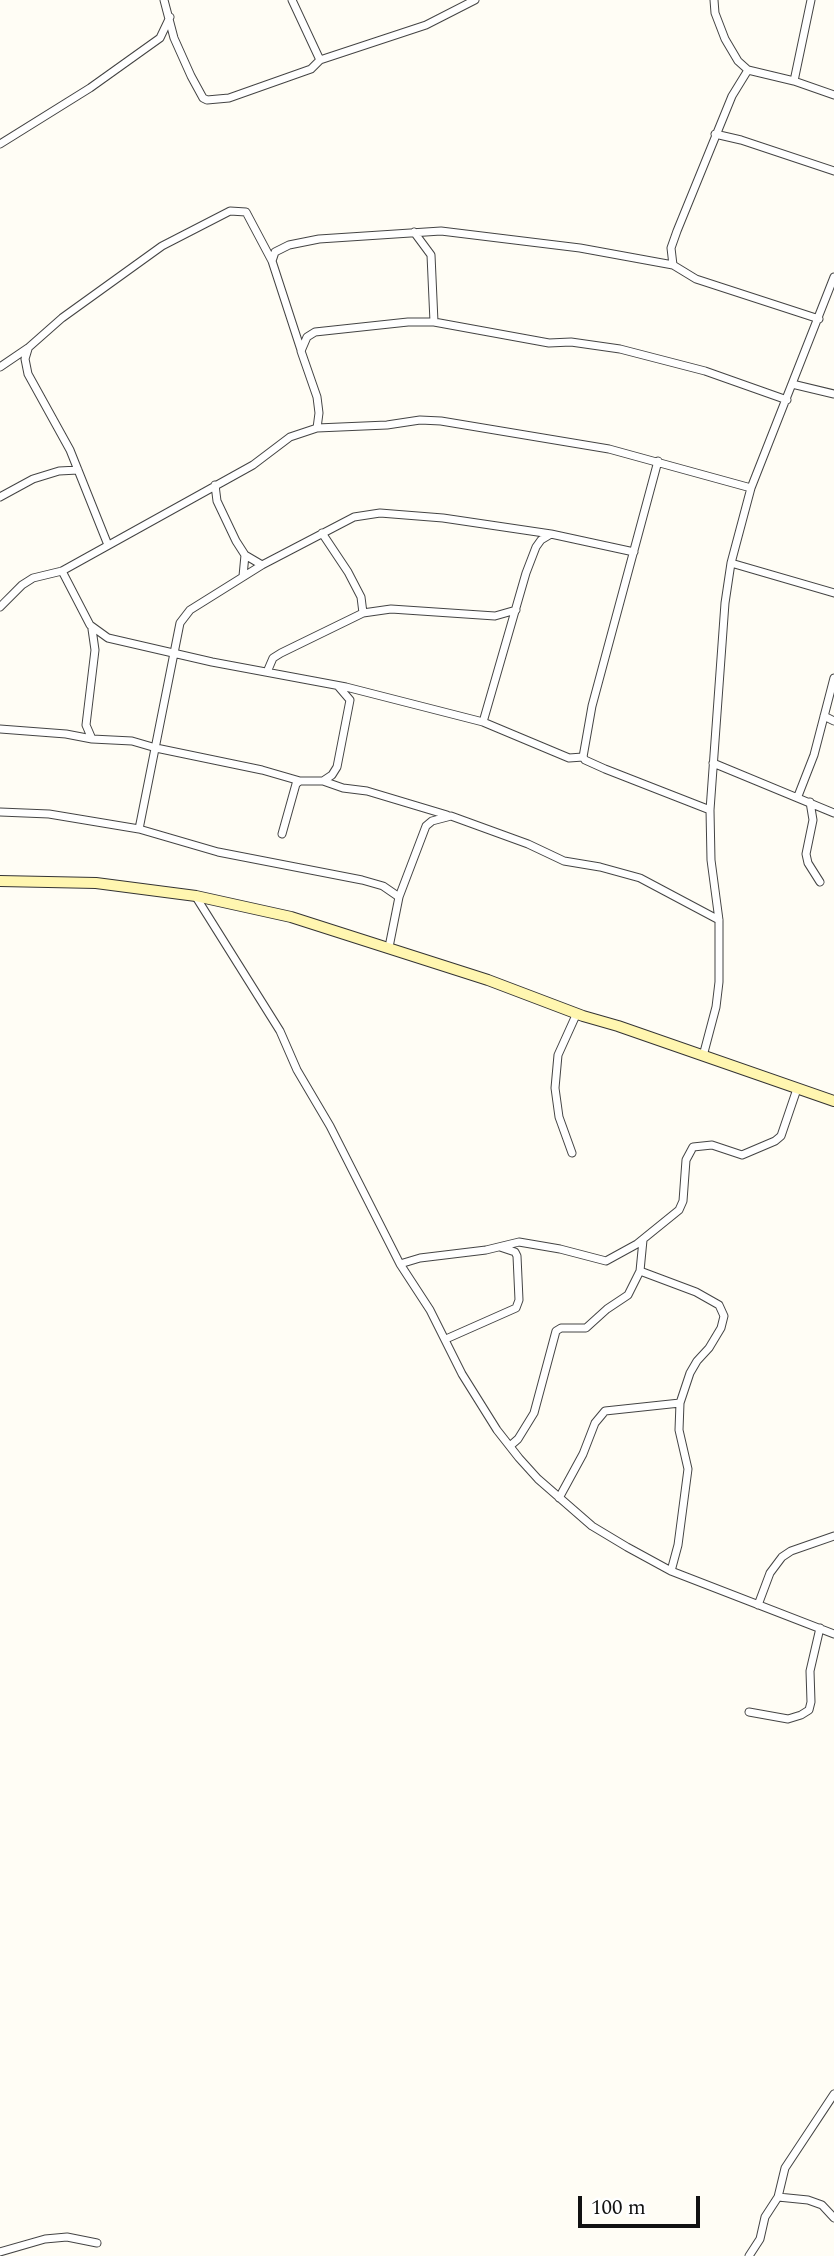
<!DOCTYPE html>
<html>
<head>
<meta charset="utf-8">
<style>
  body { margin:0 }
  #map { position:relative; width:834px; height:2256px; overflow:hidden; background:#fffdf5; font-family:Spectral,serif }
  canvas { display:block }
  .scale { position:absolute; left:578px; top:2196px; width:122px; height:32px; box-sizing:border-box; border:4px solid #111; border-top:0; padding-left:9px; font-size:21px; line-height:24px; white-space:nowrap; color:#111; -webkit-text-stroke:5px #fff; paint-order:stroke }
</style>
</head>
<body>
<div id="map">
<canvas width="834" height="2256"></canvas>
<div class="scale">100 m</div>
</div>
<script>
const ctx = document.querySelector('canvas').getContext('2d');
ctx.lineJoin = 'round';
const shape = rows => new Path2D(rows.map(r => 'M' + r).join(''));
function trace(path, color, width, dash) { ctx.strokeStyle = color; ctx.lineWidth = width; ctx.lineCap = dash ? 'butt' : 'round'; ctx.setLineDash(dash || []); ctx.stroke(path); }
const minor = shape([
  [164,0,174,38,191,76,203,98,207,100,229,98,311,69,320,60,292,0],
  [714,0,715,13,725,39,738,61,748,70,794,81,834,95],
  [320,60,426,25,475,0],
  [748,70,732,96,677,231,671,248,673,265,696,279,819,319],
  [794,81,811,0],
  [715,134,741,140,834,171],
  [0,144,90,88,160,38,170,17],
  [414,232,431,255,434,322],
  [28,349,25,359,28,374,70,450,108,545],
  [301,350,272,261,275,252,289,245,319,239,441,231,580,248,673,265],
  [0,367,28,348,62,318,162,246,230,211,246,212,272,261],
  [792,384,834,394],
  [317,428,387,425,420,420,441,421,609,449,751,488],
  [658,461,592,706,583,757,585,760,605,769,710,810],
  [215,485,217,501,236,541,245,555,262,565,354,517,380,513,443,518,551,534],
  [0,497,33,479,59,471,78,470],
  [322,533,348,572,361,597,363,613],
  [731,563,834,593],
  [62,571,90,625,108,638,212,662,346,687,483,722,569,758,583,757],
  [243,576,245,555],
  [0,607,22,585,33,578,62,571,253,465,290,437,317,428,319,413,317,397,301,351,307,337,315,332,408,322,434,322,549,343,571,342,620,349,705,371,787,400],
  [92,629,95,650,86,725,92,739,132,741,156,748,262,770,300,781],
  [267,672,273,658,281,653,363,613,391,609,495,616,516,610],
  [824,716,834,721],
  [483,722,526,573,536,547,541,540,551,534,634,552],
  [0,729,66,734,92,739],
  [713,763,834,813],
  [323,781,343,788,367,791,447,815],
  [798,796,814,755,834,678],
  [810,802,813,820,806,854,808,863,820,882],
  [0,812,49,814,139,829,218,852,362,880,383,886,399,897],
  [139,829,180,623,190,610,262,565],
  [282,834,296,784,300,781,323,781,332,775,337,767,350,700,338,686],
  [196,897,280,1031,297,1070,330,1126,400,1264,430,1310,462,1374,497,1430,519,1458,538,1479,592,1526,627,1547,671,1571,834,1634],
  [389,947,399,897,426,826,432,821,451,816,528,844,564,861,600,867,640,878,719,920],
  [703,1056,716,1007,719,982,719,920,711,860,710,810,725,603,731,563,751,488,834,277],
  [572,1153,559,1117,555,1088,558,1055,577,1013],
  [400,1264,420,1258,486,1250,519,1242,560,1249,606,1261,637,1244,679,1210,683,1201,686,1160,693,1147,712,1145,742,1155,775,1141,781,1136,797,1089],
  [640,1271,696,1292,719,1305,724,1316,721,1328,709,1348,697,1361,690,1373,680,1403,679,1430,688,1469,678,1545,671,1571],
  [446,1339,516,1308,519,1300,517,1256,515,1252,500,1247],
  [510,1446,518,1439,534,1413,556,1331,561,1328,586,1328,607,1309,628,1295,640,1271,643,1240],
  [559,1498,583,1454,595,1423,605,1411,680,1403],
  [758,1605,770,1573,782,1557,791,1551,834,1536],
  [749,1712,788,1719,801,1715,809,1710,811,1702,810,1671,820,1628],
  [778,2197,808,2200,822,2205,834,2218],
  [0,2252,45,2239,67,2237,97,2243],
  [749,2256,760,2239,765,2217,778,2197,785,2168,834,2094]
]);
const secondary = shape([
  [0,881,96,883,196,896,291,917,488,980,583,1016,618,1026,834,1101]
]);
trace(minor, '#444', 9);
trace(secondary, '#333', 12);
trace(minor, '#fff', 7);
trace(secondary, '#fff6b0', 10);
</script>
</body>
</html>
